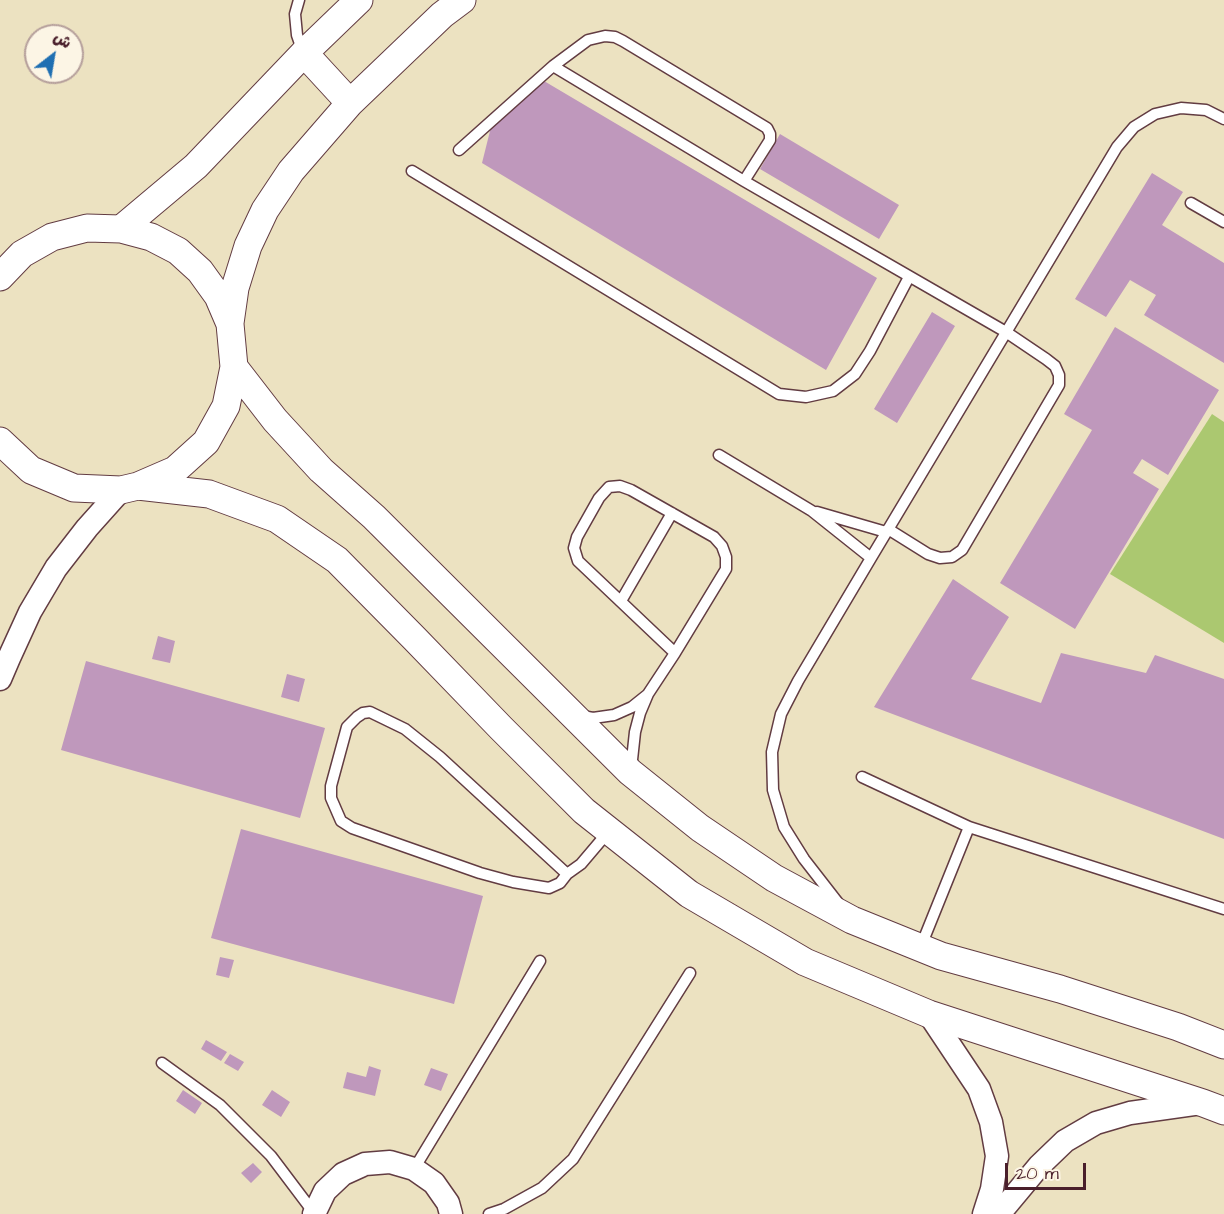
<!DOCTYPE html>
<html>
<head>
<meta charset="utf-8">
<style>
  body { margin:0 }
  #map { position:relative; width:1224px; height:1214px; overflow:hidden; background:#ece2c1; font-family:"Architects Daughter","Playpen Sans Arabic",sans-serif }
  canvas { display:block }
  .north { position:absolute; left:24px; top:24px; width:60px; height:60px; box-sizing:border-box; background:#fcf5e5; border:2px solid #b59f9b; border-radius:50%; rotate:31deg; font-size:16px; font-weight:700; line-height:24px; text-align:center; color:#4a1f2b }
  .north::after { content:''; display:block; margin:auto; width:21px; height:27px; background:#1f6fb2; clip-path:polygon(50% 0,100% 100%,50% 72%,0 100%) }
  .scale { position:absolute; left:1005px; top:1163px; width:81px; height:27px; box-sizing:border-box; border:3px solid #4a1f2b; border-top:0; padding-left:8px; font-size:18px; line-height:21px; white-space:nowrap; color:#4a1f2b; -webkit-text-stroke:4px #fcf5e5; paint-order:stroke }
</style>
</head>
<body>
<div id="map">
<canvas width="1224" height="1214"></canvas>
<div class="north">ش</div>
<div class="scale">20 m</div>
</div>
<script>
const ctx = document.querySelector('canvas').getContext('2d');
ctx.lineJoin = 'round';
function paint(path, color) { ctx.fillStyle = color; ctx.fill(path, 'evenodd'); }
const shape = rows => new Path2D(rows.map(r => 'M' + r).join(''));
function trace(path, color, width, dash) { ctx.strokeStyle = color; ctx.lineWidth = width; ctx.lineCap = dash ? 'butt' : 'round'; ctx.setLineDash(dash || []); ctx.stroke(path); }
paint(shape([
  [1212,414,1224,422,1224,643,1110,574]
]), '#abc870');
paint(shape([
  [544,81,877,278,826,370,482,163,491,127],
  [780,134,899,205,879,239,760,169],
  [1152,173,1183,192,1162,225,1224,263,1224,363,1144,315,1156,295,1130,280,1106,317,1075,299],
  [932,312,955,326,897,423,874,409],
  [1115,327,1219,390,1168,475,1142,459,1133,473,1159,489,1075,629,1000,583,1092,430,1064,414],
  [953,579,1009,617,971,679,1041,703,1061,653,1146,673,1155,655,1224,679,1224,839,874,707],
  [158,636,175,641,170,663,152,659],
  [86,661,325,728,300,818,61,750],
  [287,674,305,679,299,702,281,697],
  [241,829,483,896,454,1004,211,938],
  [220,957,234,960,229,978,216,975],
  [206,1040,227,1052,221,1061,201,1049],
  [230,1054,244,1062,238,1071,224,1063],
  [369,1066,381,1070,375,1096,343,1088,347,1072,366,1077],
  [431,1068,448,1074,441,1091,424,1085],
  [183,1090,202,1103,195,1114,176,1101],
  [272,1090,290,1102,281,1117,262,1105],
  [253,1163,262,1172,251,1183,241,1173]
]), '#bf98bc');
const service = shape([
  [299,0,295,14,297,35,303,52],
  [553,66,744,181,1006,332,1046,359,1055,366,1059,375,1059,385,962,550,952,557,940,558,928,554,888,529],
  [459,150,553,66,588,40,605,36,615,37,623,41,767,128,770,134,770,140,744,181],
  [412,171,779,394,806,397,833,391,855,374,870,351,909,277],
  [1191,203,1224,222],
  [719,455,812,511,871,558],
  [817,512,886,532],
  [621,601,672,513],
  [582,716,593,718,614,715,632,707,647,695],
  [631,769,635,732,640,713,648,694,675,653,726,569,726,557,722,546,714,537,631,490,620,486,609,487,599,498,577,537,574,548,578,561,675,653],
  [862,777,969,827,1224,909],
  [567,874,440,757,405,729,370,712,363,713,357,717,347,727,331,786,331,798,341,821,352,828,480,873,513,882,549,888,560,883,567,874,581,864,609,831],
  [839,904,804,859,784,827,773,790,772,752,781,714,798,681,871,558,1117,147,1134,127,1155,114,1181,108,1206,110,1224,119],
  [921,946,969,827],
  [162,1063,220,1105,271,1156,314,1213],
  [414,1169,540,961],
  [489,1214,504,1209,542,1188,573,1159,690,973]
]);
const minor = shape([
  [0,679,9,658,30,612,56,568,87,528,121,490],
  [929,1014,979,1089,991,1122,997,1156,992,1189,984,1214],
  [314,1214,325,1191,343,1174,365,1164,390,1162,414,1169,434,1183,448,1203,451,1214],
  [999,1214,1039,1166,1065,1141,1096,1123,1130,1113,1201,1103]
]);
const tertiary = shape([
  [304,53,350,103],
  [121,229,196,166,304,53,359,0],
  [0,277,22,254,52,237,87,228,121,229,151,237,178,251,200,271,218,296,230,324,234,367,226,406,206,442,175,470,138,486,121,490,74,488,31,470,0,441],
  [230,323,235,288,248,246,265,210,291,171,350,103,442,15,462,0],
  [234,367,275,420,321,470,374,517,630,772,700,828,774,878,852,920,941,956,1060,989,1178,1027,1224,1045],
  [138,486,209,494,277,519,337,560,415,639,501,728,584,811,689,894,805,962,929,1014,1203,1103,1224,1111]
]);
trace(service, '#623c42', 13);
trace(minor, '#623c42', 25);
trace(tertiary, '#623c42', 29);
trace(service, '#fff', 10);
trace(minor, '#fff', 22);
trace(tertiary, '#fff', 27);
</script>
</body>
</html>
